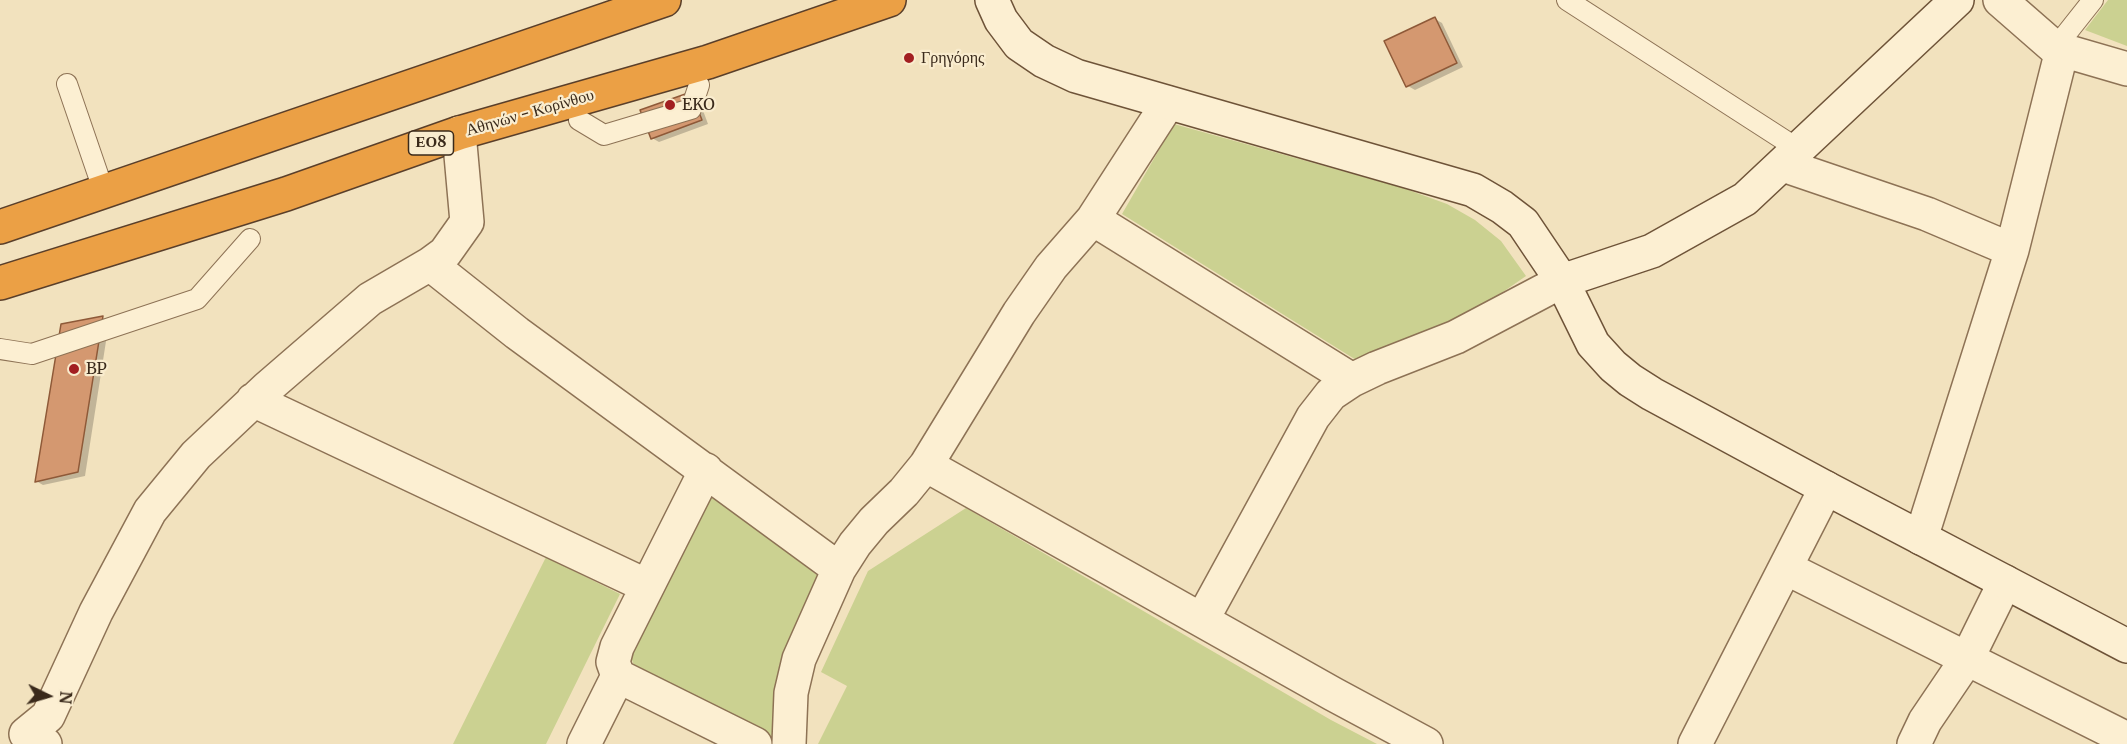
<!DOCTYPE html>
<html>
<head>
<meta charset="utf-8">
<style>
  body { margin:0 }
  #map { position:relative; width:2127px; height:744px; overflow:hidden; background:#f2e2be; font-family:Merriweather,serif }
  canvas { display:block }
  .north { position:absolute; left:18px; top:666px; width:60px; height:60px; -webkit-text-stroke:4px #f9ecce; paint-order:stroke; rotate:95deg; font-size:16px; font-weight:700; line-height:24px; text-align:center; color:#3a2a1b }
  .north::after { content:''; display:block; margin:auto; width:21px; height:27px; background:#3a2a1b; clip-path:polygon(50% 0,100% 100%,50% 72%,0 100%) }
</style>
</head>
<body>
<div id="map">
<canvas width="2127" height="744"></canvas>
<div class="north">N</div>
</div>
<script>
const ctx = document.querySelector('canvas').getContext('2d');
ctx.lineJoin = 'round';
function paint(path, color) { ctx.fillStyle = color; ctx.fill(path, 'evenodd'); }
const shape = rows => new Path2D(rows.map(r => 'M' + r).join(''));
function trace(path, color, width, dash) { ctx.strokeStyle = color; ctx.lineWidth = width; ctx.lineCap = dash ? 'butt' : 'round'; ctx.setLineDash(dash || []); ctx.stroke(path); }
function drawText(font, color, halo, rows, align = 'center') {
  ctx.font = font + ' Merriweather,serif'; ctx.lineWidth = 4.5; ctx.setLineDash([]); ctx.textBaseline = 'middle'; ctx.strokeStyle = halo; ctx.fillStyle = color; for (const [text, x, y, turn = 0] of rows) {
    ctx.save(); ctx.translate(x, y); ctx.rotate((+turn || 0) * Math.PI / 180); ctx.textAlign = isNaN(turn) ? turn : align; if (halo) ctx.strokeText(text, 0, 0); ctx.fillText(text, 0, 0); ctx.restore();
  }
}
paint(shape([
  [2108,0,2127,0,2127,46,2085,30],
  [1174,124,1403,188,1447,204,1475,220,1501,241,1526,276,1487,303,1361,363,1122,214],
  [711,493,822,579,775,739,635,668,629,652],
  [966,508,1331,720,1377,744,818,744,847,686,821,672,868,571],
  [546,557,620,594,546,744,453,744]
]), '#cbd191');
paint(shape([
  [1435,19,1442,23,1463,67,1415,90,1408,86,1386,42],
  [698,97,708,124,659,142,652,138],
  [103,318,109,322,85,476,43,485,36,481,62,326]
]), '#0003');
const building = shape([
  [1435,17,1457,63,1406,87,1384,41,1435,17],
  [691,92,702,120,651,139,640,110,691,92],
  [103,316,78,472,35,482,61,324,103,316]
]);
paint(building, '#d49870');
trace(building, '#8e5938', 1.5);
const lane = shape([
  [1567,0,1798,149],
  [2055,48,2093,0],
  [67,84,104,192],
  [579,120,604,135,691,109,699,85],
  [0,349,32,354,197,299,250,239]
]);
const street = shape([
  [2000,0,2055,48,2127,69],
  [1783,165,1927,214,2012,250],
  [1093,219,1352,380],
  [430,264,517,333,839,569],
  [253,400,647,586],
  [926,465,1333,694,1426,744],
  [1921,538,2012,250,2062,50],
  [1786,568,2127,739],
  [1202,620,1313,417,1331,394,1352,380,1377,368,1456,337,1562,281],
  [618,676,755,744],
  [45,744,26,734,48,716,96,612,150,511,196,455,267,388,370,299,430,264,445,253,467,222,459,133],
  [584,744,618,676,613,662,617,647,706,470],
  [789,744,791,693,799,659,839,569,855,544,874,521,904,492,926,465,1019,313,1051,267,1093,219,1168,103],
  [1695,744,1826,488],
  [1914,744,1925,721,1967,659,2005,582]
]);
const secondary = shape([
  [992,0,1001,20,1019,44,1044,61,1076,76,1473,190,1502,207,1523,223,1562,281,1593,344,1613,366,1630,380,1652,394,1826,488,2127,646],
  [1562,281,1652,251,1745,199,1957,0]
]);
const highway = shape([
  [0,227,664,0],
  [0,283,286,194,459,133,708,62,889,0]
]);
trace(lane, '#8d7255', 22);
trace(street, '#8d7255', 36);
trace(secondary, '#6e5338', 36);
trace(highway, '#5a3f2a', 36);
trace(lane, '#fcefd2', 20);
trace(street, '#fcefd2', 33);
trace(secondary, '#fcefd2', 33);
trace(highway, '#eba045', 33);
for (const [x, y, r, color] of [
  [909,58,6,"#a21f21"],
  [670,105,6,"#a21f21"],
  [74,369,6,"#a21f21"]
]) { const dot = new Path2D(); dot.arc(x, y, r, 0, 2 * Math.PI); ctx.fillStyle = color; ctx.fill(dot); trace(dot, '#f9ecce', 2); }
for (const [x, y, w] of [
  [431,143,45]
]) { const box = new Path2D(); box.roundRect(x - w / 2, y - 12, w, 24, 4.5); ctx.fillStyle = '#f9ecce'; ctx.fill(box); trace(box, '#3a2a1b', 1.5); }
drawText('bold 15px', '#3a2a1b', null, [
  ["ΕΟ8",431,143]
]);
drawText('16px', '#3a2a1b', '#f9ecce', [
  ["Γρηγόρης",921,58],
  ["EKO",682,105],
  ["BP",86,369]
], 'left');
drawText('16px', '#3a2a1b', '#f9ecce', [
  ["Αθηνών - Κορίνθου",530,113,-16]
]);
</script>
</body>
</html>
